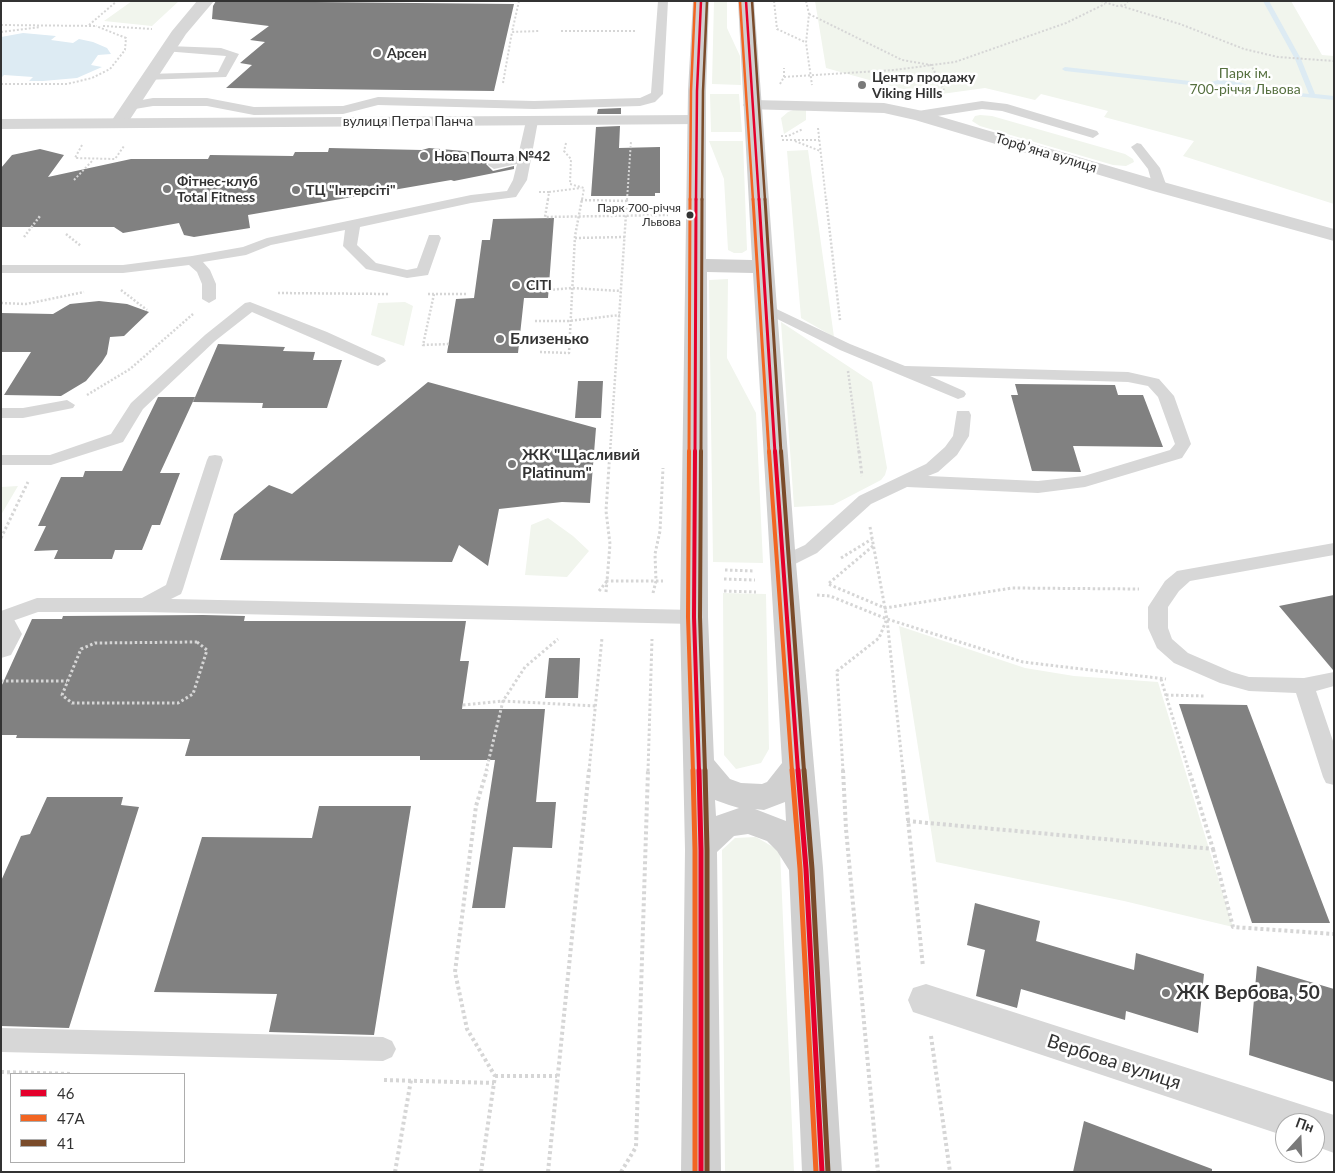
<!DOCTYPE html>
<html>
<head>
<meta charset="utf-8">
<style>
  body { margin:0 }
  #map { position:relative; width:1335px; height:1173px; overflow:hidden; background:#fff; font-family:Lato,sans-serif }
  canvas { display:block }
  .frame { position:absolute; inset:0; border:2px solid #333; pointer-events:none }
  .legend { position:absolute; left:10px; top:1073px; width:175px; height:90px; box-sizing:border-box; background:#fff; border:1px solid #adadad; margin:0; padding:6px 9px; list-style:none; font-size:15px; color:#333 }
  .legend li { display:flex; align-items:center; gap:10px; height:25px }
  .legend b { width:25px; border:1px solid #adadad }
  .north { position:absolute; left:1275px; top:1113px; width:50px; height:50px; box-sizing:border-box; background:#fff; border:1px solid #adadad; border-radius:50%; rotate:20deg; font-size:14px; font-weight:700; line-height:20px; text-align:center; color:#333 }
  .north::after { content:''; display:block; margin:auto; width:18px; height:22px; background:#7a7a7a; clip-path:polygon(50% 0,100% 100%,50% 72%,0 100%) }
</style>
</head>
<body>
<div id="map">
<canvas width="1335" height="1173"></canvas>
<div class="frame"></div>
<ul class="legend">
<li><b style="height:6px;background:#e4002b"></b>46</li>
<li><b style="height:6px;background:#f26522"></b>47А</li>
<li><b style="height:6px;background:#7a4b2a"></b>41</li>
</ul>
<div class="north">Пн</div>
</div>
<script>
const ctx = document.querySelector('canvas').getContext('2d');
ctx.lineJoin = 'round';
function paint(path, color) { ctx.fillStyle = color; ctx.fill(path, 'evenodd'); }
const shape = rows => new Path2D(rows.map(r => 'M' + r).join(''));
function trace(path, color, width, dash) { ctx.strokeStyle = color; ctx.lineWidth = width; ctx.lineCap = dash ? 'butt' : 'round'; ctx.setLineDash(dash || []); ctx.stroke(path); }
function drawText(font, color, halo, rows, align = 'center') {
  ctx.font = font + ' Lato,sans-serif'; ctx.lineWidth = 5; ctx.setLineDash([]); ctx.textBaseline = 'middle'; ctx.strokeStyle = halo; ctx.fillStyle = color; for (const [text, x, y, turn = 0] of rows) {
    ctx.save(); ctx.translate(x, y); ctx.rotate((+turn || 0) * Math.PI / 180); ctx.textAlign = isNaN(turn) ? turn : align; if (halo) ctx.strokeText(text, 0, 0); ctx.fillText(text, 0, 0); ctx.restore();
  }
}
paint(shape([
  [132,1,179,1,152,26,104,21],
  [714,1,727,1,727,28,740,56,741,85,712,84],
  [815,1,1291,1,1322,55,1334,56,1334,204,1183,156,1194,141,1104,117,1108,111,1041,94,1035,100,985,88,927,96,826,68],
  [710,94,739,94,742,132,711,132],
  [796,109,806,109,806,120,784,134,781,118,788,112],
  [980,115,992,116,1125,154,1133,159,1134,162,1126,166,1113,165,980,126,972,121,975,116],
  [709,141,743,141,747,250,742,253,734,253,728,250,724,179],
  [808,150,834,337,801,318,787,151],
  [728,279,727,358,756,413,763,563,713,562,709,280],
  [405,302,413,306,404,346,371,335,378,303],
  [781,322,872,382,887,468,885,475,881,480,833,505,794,507],
  [18,486,1,515,1,487],
  [548,518,573,536,589,551,567,577,525,575,531,525],
  [723,593,766,594,769,749,761,763,736,769,724,755],
  [899,626,1025,668,1074,676,1158,682,1233,927,1124,901,936,862],
  [756,837,780,851,794,1172,725,1172,722,850,735,838]
]), '#f1f5ed');
paint(shape([
  [23,33,56,36,51,40,73,43,79,39,93,42,107,48,111,54,98,55,91,65,102,67,77,78,43,81,29,81,33,77,4,75,1,78,1,37]
]), '#ddebf3');
paint(shape([
  [1263,1,1269,1,1301,59,1315,94,1334,96,1334,100,1256,92,1238,86,1218,84,1208,87,1065,71,1062,69,1065,67,1208,83,1218,80,1239,82,1257,88,1309,94,1295,59,1263,1]
]), '#ddebf3');
paint(shape([
  [216,1,514,4,494,91,226,88,252,65,240,63,265,42,250,40,269,26,212,19,213,6],
  [621,108,621,114,597,114,598,109],
  [620,126,619,148,660,147,660,193,655,193,655,196,591,196,596,127],
  [329,148,422,150,429,148,464,151,495,159,489,160,486,164,493,171,514,166,514,169,454,181,451,180,248,215,250,228,194,237,184,235,179,223,123,233,114,227,1,227,1,168,12,155,40,149,64,155,48,177,131,159,208,159,210,155,293,156,295,152,328,152],
  [554,218,548,298,524,298,518,353,447,353,456,299,474,298,482,240,490,240,493,219],
  [99,301,127,304,149,312,124,336,110,337,107,354,102,362,86,381,61,396,4,395,31,352,1,352,1,313,53,314,70,304],
  [218,344,285,347,283,351,315,352,313,360,342,360,327,408,262,408,263,403,193,402],
  [578,381,603,381,601,418,575,418],
  [428,382,596,428,590,503,562,502,499,509,488,566,459,545,452,562,220,560,234,514,269,485,292,494],
  [1015,384,1115,385,1118,395,1143,395,1163,447,1073,446,1081,472,1032,471,1011,395,1018,395],
  [158,397,195,397,160,473,180,473,160,525,152,525,142,550,115,550,112,559,54,559,58,550,34,551,46,526,38,526,61,477,83,477,85,471,122,471],
  [1334,595,1334,670,1333,670,1279,606],
  [203,615,245,616,244,621,466,621,460,661,469,661,462,709,545,709,536,802,556,802,552,848,513,847,505,908,472,908,495,760,420,760,420,756,185,756,190,739,16,738,17,735,1,735,1,687,32,619,62,619,63,616],
  [549,658,580,658,578,698,545,698],
  [1179,704,1247,705,1330,923,1252,923],
  [47,797,123,797,121,805,139,807,69,1028,1,1026,1,881,21,836,30,834],
  [319,806,411,806,374,1035,269,1032,277,994,154,992,202,837,312,838],
  [975,903,1040,921,1036,941,1134,970,1136,953,1204,974,1198,1033,1126,1011,1125,1020,1021,989,1017,1008,976,996,985,950,967,945],
  [1257,966,1334,989,1334,1082,1249,1055],
  [1084,1121,1212,1169,1212,1172,1073,1172]
]), '#818181');
trace(shape([
  [519,1,512,32,539,31],
  [774,1,777,29,805,42],
  [806,1,809,14,806,43,812,85],
  [1101,1,1117,6,1125,5,1128,1],
  [1121,6,1180,24,1244,49,1278,57,1334,61],
  [809,14,902,60,931,65,944,90],
  [1,25,97,26],
  [89,25,117,1],
  [103,26,152,29],
  [561,31,635,31],
  [1,32,40,27],
  [784,77,894,70,955,62,1066,23,1105,4],
  [503,83,512,32],
  [1,84,67,84,92,78,110,69,125,50,126,38,96,26],
  [780,84,784,77,784,68],
  [818,128,826,200],
  [781,136,788,136,803,129],
  [782,140,819,140],
  [795,141,820,151],
  [566,143,564,151,571,159,570,184,584,188,582,200],
  [82,145,75,158,115,159,124,146],
  [74,180,93,160],
  [539,192,549,192,548,200],
  [549,192,581,188],
  [581,200,600,200],
  [627,200,631,141]
]), '#d6d6d6', 2, [2, 2]);
trace(shape([
  [548,199,545,217,668,215],
  [826,199,840,320],
  [581,200,628,201],
  [66,234,81,246],
  [24,237,40,216],
  [575,238,625,237],
  [121,290,147,310],
  [549,290,571,288,621,291],
  [278,293,389,294],
  [428,294,467,294],
  [434,294,423,345,449,344],
  [1,303,26,304,84,292],
  [535,321,569,321,620,315],
  [540,352,569,353,575,236,582,199],
  [848,371,859,453],
  [87,395,130,369,193,314],
  [610,453,627,199]
]), '#d6d6d6', 2.5, [2, 2]);
trace(shape([
  [859,451,862,476],
  [870,527,887,619,903,771],
  [1,538,28,482],
  [873,546,828,584,885,608,1012,588,1139,589],
  [841,558,872,539],
  [725,570,754,571],
  [724,579,755,580],
  [599,591,607,581,610,544,606,511,610,451],
  [724,591,756,592],
  [606,592,607,581,663,581],
  [653,593,656,581,655,554,660,531,663,468],
  [817,595,830,596,887,619,1023,662,1166,679],
  [197,642,207,650,193,694,178,703,72,703,62,695,81,649,95,643,197,642],
  [1161,679,1189,771],
  [1,681,67,681],
  [1166,695,1204,696],
  [463,705,503,701,596,706],
  [486,771,503,701,525,667,558,639],
  [589,771,602,638],
  [648,771,652,639],
  [843,771,837,671,879,638,886,621]
]), '#d6d6d6', 3, [2.5, 2.5]);
trace(shape([
  [843,770,846,829,878,1172],
  [903,770,923,967],
  [907,821,1213,849,1189,770],
  [1213,849,1233,927,1334,934],
  [931,1036,950,1172],
  [1,1072,72,1074],
  [495,1076,557,1076],
  [384,1080,494,1083],
  [395,1172,411,1080],
  [481,1172,495,1076,467,1029,455,972,476,806,487,770],
  [548,1172,589,770],
  [621,1172,636,1147,648,770]
]), '#d6d6d6', 4, [3, 3]);
paint(shape([
  [658,1,668,1,663,94,655,102,640,106,534,109,378,105,343,114,254,115,207,106,153,106,129,110,123,106,125,103,153,98,207,98,254,107,343,106,378,97,534,101,640,98,651,93,658,1],
  [168,46,221,48,239,54,226,77,144,80,144,76,148,74,218,72,226,56,164,51,162,49,168,46],
  [982,101,1007,104,1097,131,1099,134,1093,138,1002,111,982,109,918,119,912,115,918,111,982,101],
  [532,117,538,121,531,159,527,180,516,197,471,203,360,227,357,245,376,263,407,270,417,268,429,235,439,235,441,238,428,275,407,278,366,269,343,246,345,230,271,245,246,255,203,262,210,270,216,284,216,299,209,303,202,299,202,284,197,272,189,265,123,273,1,273,1,265,123,265,192,256,243,247,267,238,471,195,507,191,513,180,517,164,494,169,488,165,489,162,518,156,526,121,532,117],
  [1137,143,1141,144,1160,168,1167,187,1165,190,1160,191,1153,187,1148,169,1131,147,1137,143],
  [250,302,327,332,384,358,386,361,378,366,372,364,252,312,215,341,143,409,123,442,51,465,1,465,1,455,50,455,111,434,131,403,205,335,245,303,250,302],
  [766,304,850,344,905,366,1128,372,1159,379,1174,396,1191,444,1182,458,1085,487,1038,493,907,487,871,504,817,553,789,567,782,569,775,567,773,563,775,559,805,545,859,496,926,464,945,447,953,436,957,411,969,411,971,415,969,436,957,455,938,472,928,476,1038,481,1084,476,1170,450,1175,444,1158,397,1148,386,1128,382,930,376,964,391,966,394,964,397,958,399,840,350,761,311,759,308,761,305,766,304],
  [67,400,75,405,73,408,23,418,1,418,1,408,23,408,67,400],
  [215,455,221,456,223,460,183,589,181,594,171,599,694,610,701,612,704,617,701,622,694,624,145,612,38,612,1,625,1,611,37,598,142,598,166,585,207,460,209,456,215,455],
  [1334,543,1334,555,1190,581,1179,591,1168,607,1168,628,1172,639,1188,653,1232,672,1249,677,1304,678,1334,672,1334,686,1316,691,1334,744,1334,785,1326,783,1323,777,1296,693,1249,691,1220,683,1174,663,1157,648,1148,628,1148,607,1165,581,1177,571,1334,543],
  [1,1028,383,1037,392,1041,396,1049,392,1057,383,1061,1,1052,1,1028]
]), '#d7d7d7');
paint(shape([
  [197,1,214,1,186,34,125,127,113,127,110,123,172,31,197,1],
  [1,611,11,614,22,634,11,655,1,658,1,611],
  [926,984,1334,1115,1334,1153,1315,1146,1315,1123,1285,1123,1285,1136,913,1012,908,1000,913,988,926,984]
]), '#d7d7d7');
paint(shape([
  [752,100,884,103,918,110,1167,183,1334,229,1334,241,1153,191,915,120,884,113,746,109,743,105,746,101,752,100],
  [697,115,703,116,706,120,703,124,1,129,1,119,697,115]
]), '#d7d7d7');
paint(shape([
  [693,1,709,1,706,91,706,259,752,260,738,1,754,1,796,563,823,868,842,1172,802,1172,789,870,777,851,767,841,748,834,734,836,717,852,721,1172,681,1172,685,850,680,617,688,91,693,1],
  [707,272,753,273,782,763,767,782,762,784,741,783,730,779,714,760,708,617,707,272],
  [715,800,729,805,739,808,716,816,715,800],
  [785,802,786,821,755,809,764,810,785,802]
]), '#d0d0d0');
trace(shape([
  [746,1,759,200],
  [696,200,697,91,701,1]
]), '#e4002b', 2.5);
trace(shape([
  [759,199,775,453],
  [695,453,696,199]
]), '#e4002b', 3);
trace(shape([
  [695,451,694,617,699,771],
  [775,451,798,771]
]), '#e4002b', 4);
trace(shape([
  [699,770,701,850,701,1172],
  [798,770,806,869,822,1172]
]), '#e4002b', 5);
trace(shape([
  [740,1,753,200],
  [690,200,691,91,695,1]
]), '#f26522', 2.5);
trace(shape([
  [753,199,769,453],
  [689,453,690,199]
]), '#f26522', 3);
trace(shape([
  [689,451,688,617,693,771],
  [769,451,792,771]
]), '#f26522', 4);
trace(shape([
  [693,770,695,850,695,1172],
  [792,770,800,869,816,1172]
]), '#f26522', 5);
trace(shape([
  [752,1,765,200],
  [702,200,703,91,707,1]
]), '#7a4b2a', 2.5);
trace(shape([
  [765,199,781,453],
  [701,453,702,199]
]), '#7a4b2a', 3);
trace(shape([
  [701,451,700,617,705,771],
  [781,451,804,771]
]), '#7a4b2a', 4);
trace(shape([
  [705,770,707,850,707,1172],
  [804,770,812,869,828,1172]
]), '#7a4b2a', 5);
for (const [x, y, r, color] of [
  [377,53,5,"#7a7a7a"],
  [862,85,5,"#7a7a7a"],
  [424,156,5,"#7a7a7a"],
  [167,189,5,"#7a7a7a"],
  [296,190,5,"#7a7a7a"],
  [690,215,4.5,"#333"],
  [516,285,5,"#7a7a7a"],
  [500,339,5,"#7a7a7a"],
  [512,464,5,"#7a7a7a"],
  [1166,993,5,"#7a7a7a"]
]) { const dot = new Path2D(); dot.arc(x, y, r, 0, 2 * Math.PI); ctx.fillStyle = color; ctx.fill(dot); trace(dot, '#fff', 2); }
drawText('12px', '#333', '#fff', [
  ["Парк 700-річчя",681,208],
  ["Львова",681,222]
], 'right');
drawText('bold 14px', '#333', '#fff', [
  ["Арсен",387,53],
  ["Центр продажу",872,77],
  ["Viking Hills",872,93],
  ["Нова Пошта №42",434,156],
  ["Фітнес-клуб",177,181],
  ["Total Fitness",177,197],
  ["ТЦ \"Інтерсіті\"",306,190],
  ["CITI",526,285]
], 'left');
drawText('14px', '#56703f', '#fff', [
  ["Парк ім.",1245,73],
  ["700-річчя Львова",1245,89]
]);
drawText('14px', '#333', '#fff', [
  ["вулиця Петра Панча",408,121],
  ["Торфʼяна вулиця",1046,153,17]
]);
drawText('bold 16px', '#333', '#fff', [
  ["Близенько",510,339],
  ["ЖК \"Щасливий",522,455],
  ["Platinum\"",522,473]
], 'left');
drawText('bold 19px', '#333', '#fff', [
  ["ЖК Вербова, 50",1176,993]
], 'left');
drawText('19px', '#333', '#fff', [
  ["Вербова вулиця",1114,1062,18]
]);
</script>
</body>
</html>
